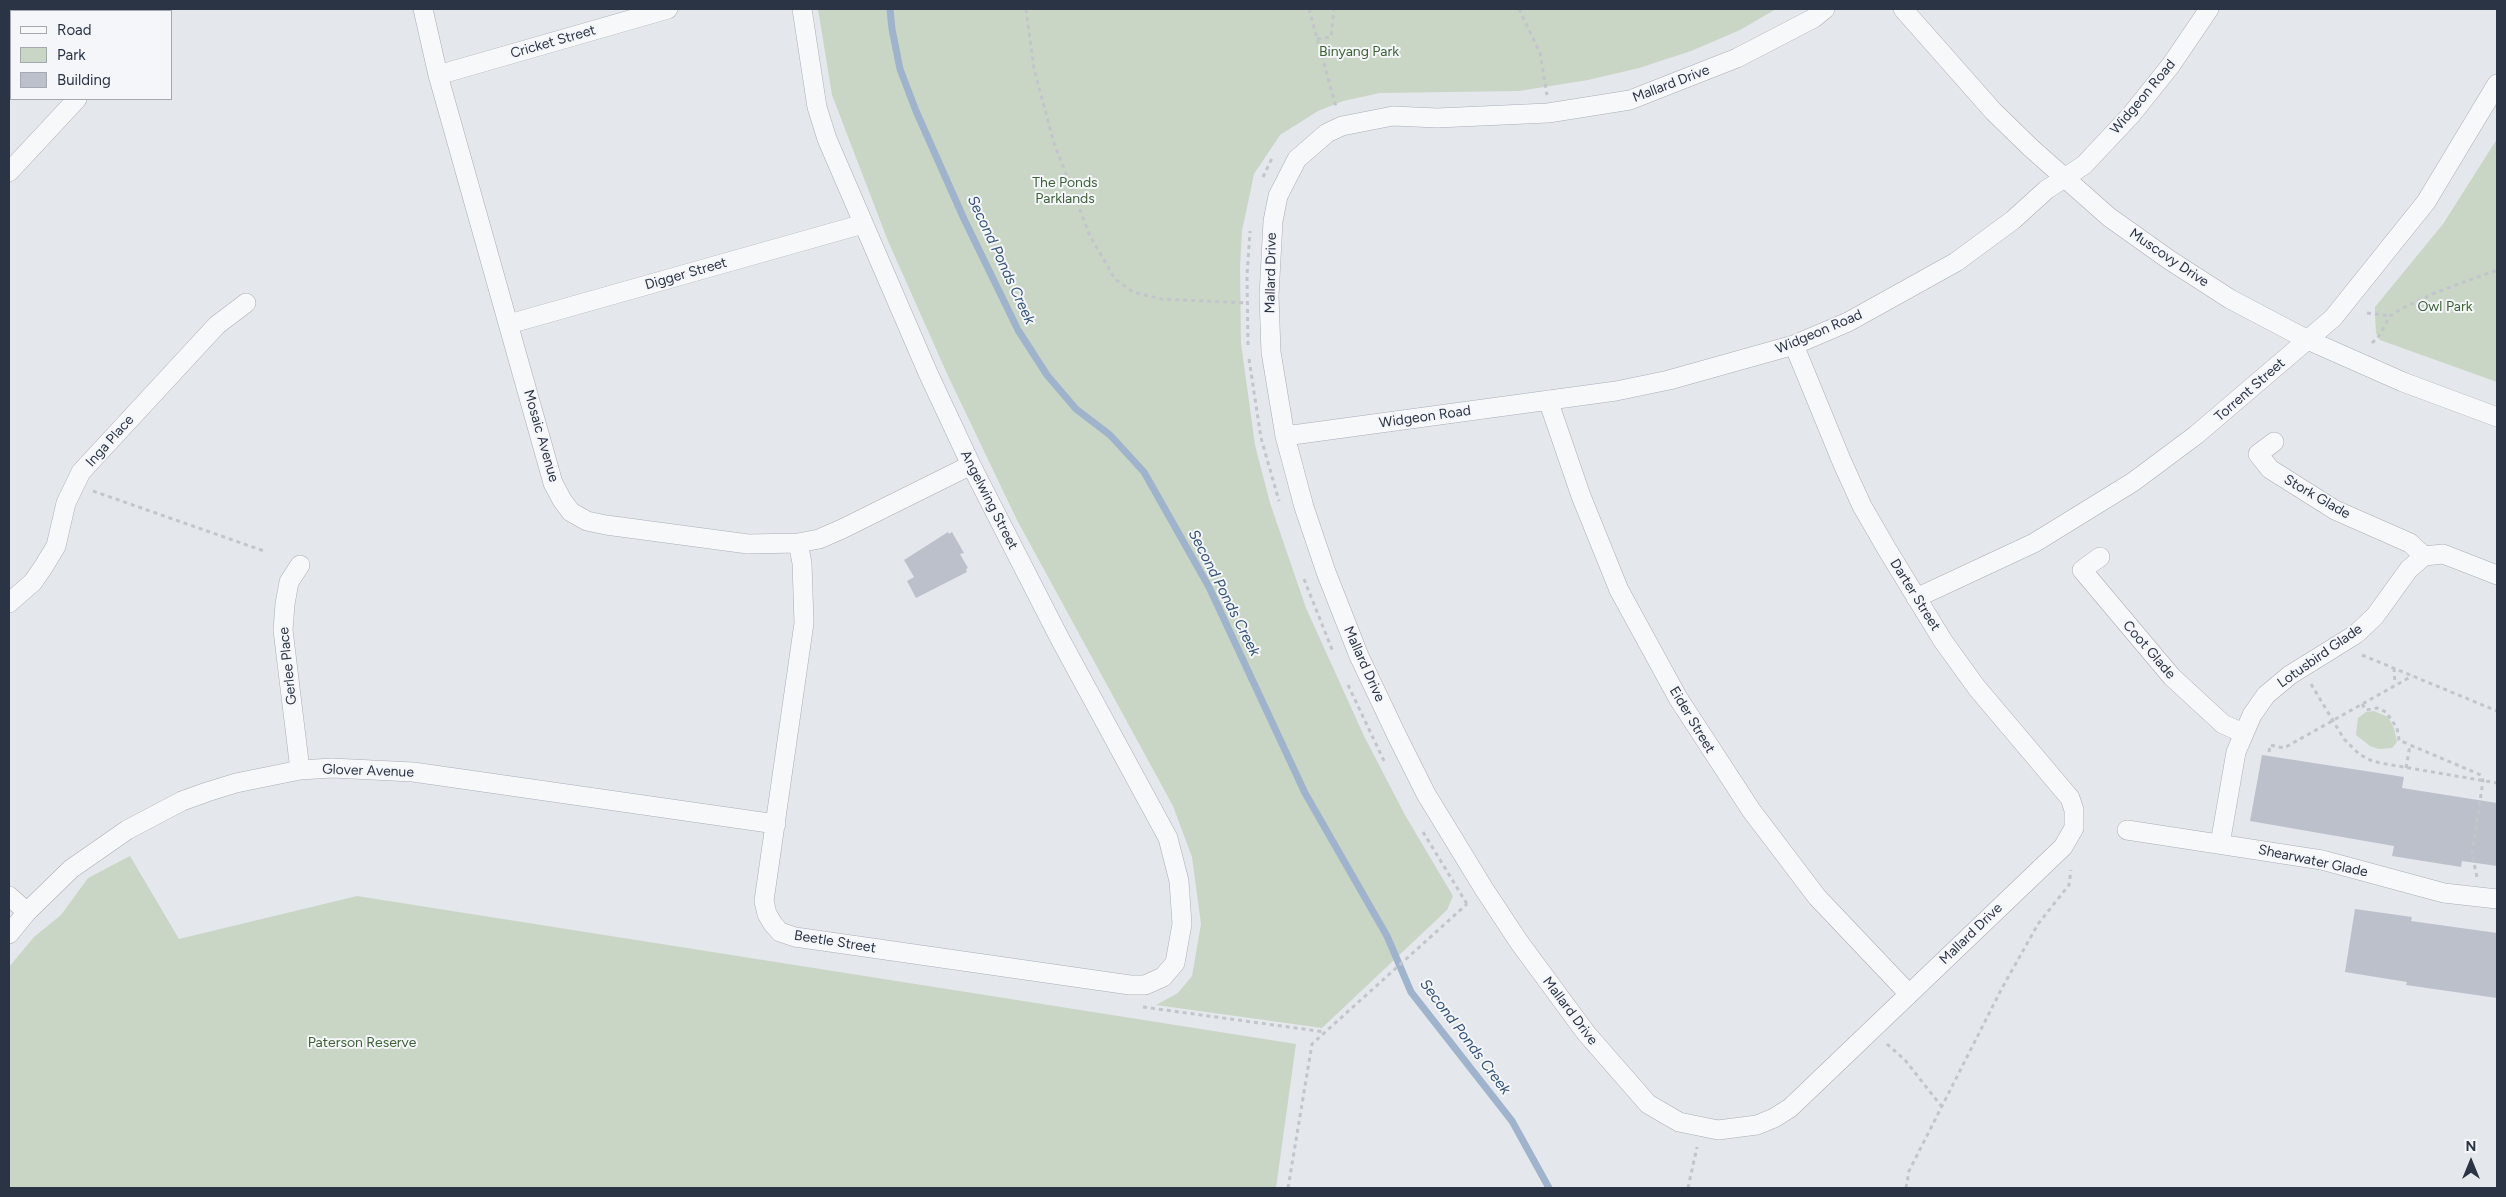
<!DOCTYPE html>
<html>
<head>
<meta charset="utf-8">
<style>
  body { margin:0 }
  #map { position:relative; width:2506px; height:1197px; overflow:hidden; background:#e4e7ec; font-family:Figtree,sans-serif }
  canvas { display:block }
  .frame { position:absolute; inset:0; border:10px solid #2b3445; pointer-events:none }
  .legend { position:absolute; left:10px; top:10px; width:162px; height:90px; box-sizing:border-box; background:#f4f6f9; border:1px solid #a4a8b1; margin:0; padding:6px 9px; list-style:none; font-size:15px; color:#2b3445 }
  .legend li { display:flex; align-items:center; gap:10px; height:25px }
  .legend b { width:25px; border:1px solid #a4a8b1 }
  .north { position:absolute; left:2446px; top:1137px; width:50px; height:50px; -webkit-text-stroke:4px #f4f6f9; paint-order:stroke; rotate:0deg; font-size:14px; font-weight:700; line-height:20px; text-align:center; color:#2b3445 }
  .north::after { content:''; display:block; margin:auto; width:18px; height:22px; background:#2b3445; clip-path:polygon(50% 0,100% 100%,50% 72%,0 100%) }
</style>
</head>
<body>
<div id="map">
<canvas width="2506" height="1197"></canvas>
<div class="frame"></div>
<ul class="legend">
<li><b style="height:6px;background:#f7f8fa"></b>Road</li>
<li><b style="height:14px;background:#c9d6c5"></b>Park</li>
<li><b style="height:14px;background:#bbc0ca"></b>Building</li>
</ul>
<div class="north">N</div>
</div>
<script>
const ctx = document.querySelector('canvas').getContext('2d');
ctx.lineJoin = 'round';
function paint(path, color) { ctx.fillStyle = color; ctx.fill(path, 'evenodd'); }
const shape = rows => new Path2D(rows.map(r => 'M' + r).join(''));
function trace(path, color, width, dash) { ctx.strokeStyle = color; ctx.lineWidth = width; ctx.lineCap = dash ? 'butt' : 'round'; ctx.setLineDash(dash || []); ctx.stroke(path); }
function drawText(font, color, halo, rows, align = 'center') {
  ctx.font = font + ' Figtree,sans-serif'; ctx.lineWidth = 4; ctx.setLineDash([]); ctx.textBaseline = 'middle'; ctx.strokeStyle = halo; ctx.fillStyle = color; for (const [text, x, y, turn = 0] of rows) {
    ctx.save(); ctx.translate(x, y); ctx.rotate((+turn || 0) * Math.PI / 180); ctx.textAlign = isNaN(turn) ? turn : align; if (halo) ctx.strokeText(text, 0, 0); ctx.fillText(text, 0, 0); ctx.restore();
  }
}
paint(shape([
  [818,9,1776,9,1740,30,1691,51,1639,68,1588,80,1519,91,1380,93,1343,101,1318,111,1280,135,1254,174,1242,231,1240,267,1241,343,1255,445,1270,503,1306,608,1364,736,1405,815,1453,896,1447,910,1322,1028,1156,1005,1178,993,1192,976,1201,924,1192,857,1173,806,1017,520,949,378,888,241,832,95],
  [2497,139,2497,382,2380,340,2376,333,2375,313,2375,307,2443,224],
  [2374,711,2388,717,2394,728,2397,742,2392,748,2379,749,2370,746,2356,735,2358,718,2366,712],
  [130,856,179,939,357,896,1296,1044,1276,1188,9,1188,9,967,34,937,61,915,88,878]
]), '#c9d6c5');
trace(shape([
  [890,9,892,29,900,69,916,111,964,219,1018,330,1047,375,1076,409,1110,435,1144,472,1209,587,1305,793,1387,936,1411,992,1512,1121,1549,1188]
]), '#9fb4cc', 7);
paint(shape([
  [948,532,949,534,952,532,964,553,960,554,968,568,966,569,967,572,916,598,907,581,914,577,904,560],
  [2262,755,2404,777,2402,788,2497,803,2497,866,2462,861,2461,867,2392,856,2394,846,2250,821],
  [2355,909,2412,917,2411,921,2497,933,2497,998,2406,985,2407,982,2345,972]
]), '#bbc0ca');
const minor = shape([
  [423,9,438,75,553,483,562,500,571,512,587,521,606,525,748,544,798,543,819,539,842,529,971,465],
  [1903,9,1993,111,2031,148,2109,217,2168,259,2230,299,2308,340,2403,382,2497,417],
  [157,11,159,9],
  [438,75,668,9],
  [9,172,77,99],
  [509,324,863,224],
  [1794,345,1842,462,1862,506,1888,551,1943,641,1977,688,2070,798,2074,810,2074,828,2063,847,1790,1108,1774,1118,1757,1125,1718,1130,1679,1122,1648,1104,1586,1033,1519,942,1484,889,1426,794,1397,736,1359,656,1326,572,1304,507,1285,436,1271,352,1269,296,1273,221,1278,196,1297,159,1327,133,1342,126,1393,116,1437,118,1548,113,1630,100,1737,58,1814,18,1825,9],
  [1548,400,1581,496,1619,590,1678,698,1751,810,1817,897,1909,994],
  [1285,436,1616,391,1669,380,1794,345,1848,322,1956,262,2013,220,2046,190,2084,165,2131,115,2171,65,2209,9],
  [2274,442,2258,454,2270,469,2335,510,2410,543,2424,556],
  [798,543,802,563,804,623,764,901,767,914,773,924,780,932,795,937,1130,985,1145,985,1163,977,1175,963,1182,924,1179,881,1168,838,1060,639,971,465,928,373,827,139,817,107,802,9],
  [2100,557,2082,570,2172,677,2223,724,2243,733],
  [300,565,289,582,285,604,283,630,300,770],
  [1916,598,2034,543,2133,482,2196,435,2333,318,2426,202,2497,84],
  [9,603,33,582,44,566,56,546,66,503,81,472,217,325,246,303],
  [2127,830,2322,860,2444,893,2497,899],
  [2220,844,2236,752,2252,715,2266,695,2290,675,2356,634,2375,616,2409,569,2424,556,2443,554,2497,575],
  [9,896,27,912],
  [9,934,27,912,71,869,127,830,182,801,207,792,236,783,300,770,332,768,413,772,776,824]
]);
trace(minor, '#a9aeb7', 20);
trace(shape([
  [1026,9,1034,69,1054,143,1090,236,1115,279,1133,292,1161,299,1246,303],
  [1309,9,1336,107],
  [1519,9,1540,53,1547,95],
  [1317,39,1331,37,1334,9],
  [1263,177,1272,158],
  [2367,313,2390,316],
  [2372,343,2379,336,2390,316,2401,309,2437,292,2497,270],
  [1248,345,1247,276,1250,231],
  [1249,359,1261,438,1279,501],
  [93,491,264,551],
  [1304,579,1333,652],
  [2362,655,2497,711],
  [2394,668,2395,684],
  [2311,684,2344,739,2359,754,2370,760,2380,763,2497,783],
  [1348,685,1385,763],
  [2362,704,2366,710,2377,708,2386,712,2397,728,2399,740,2410,745],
  [2269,752,2270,745,2284,748,2412,676],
  [2406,768,2410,745,2481,775,2483,781,2472,854,2477,877],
  [1423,832,1467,904],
  [1143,1007,1325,1032],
  [1887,1044,1905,1060,1942,1107],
  [1288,1188,1312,1044,1467,904],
  [1688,1188,1697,1147],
  [1906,1188,1909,1171,2001,990,2038,924,2069,885,2071,870]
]), '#c2c5cb', 3, [4, 4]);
trace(minor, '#f7f8fa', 19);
drawText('14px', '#2b3445', '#f4f6f9', [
  ["Cricket Street",553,42,-16],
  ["Mallard Drive",1671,84,-21],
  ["Widgeon Road",2143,97,-50],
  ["Muscovy Drive",2169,258,34],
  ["Mallard Drive",1271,273,-89],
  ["Digger Street",686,274,-16],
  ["Widgeon Road",1819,332,-23],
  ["Torrent Street",2250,390,-41],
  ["Widgeon Road",1425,417,-8],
  ["Mosaic Avenue",541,436,74],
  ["Inga Place",110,441,-48],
  ["Stork Glade",2317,497,30],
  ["Angelwing Street",989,500,63],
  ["Darter Street",1915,595,58],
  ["Coot Glade",2149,650,49],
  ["Lotusbird Glade",2320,656,-35],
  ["Mallard Drive",1364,664,66],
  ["Gerlee Place",288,666,-96],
  ["Eider Street",1692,720,59],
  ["Glover Avenue",368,771,2],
  ["Shearwater Glade",2313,861,12],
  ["Mallard Drive",1971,934,-44],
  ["Beetle Street",835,942,9],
  ["Mallard Drive",1570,1011,53]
]);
drawText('14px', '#3f6138', '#f4f6f9', [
  ["Binyang Park",1359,52],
  ["The Ponds",1065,183],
  ["Parklands",1065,199],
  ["Owl Park",2445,307],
  ["Paterson Reserve",362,1043]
]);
drawText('italic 15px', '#34527a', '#f4f6f9', [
  ["Second Ponds Creek",1001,260,65],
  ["Second Ponds Creek",1224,593,63],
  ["Second Ponds Creek",1465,1037,53]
]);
</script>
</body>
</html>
